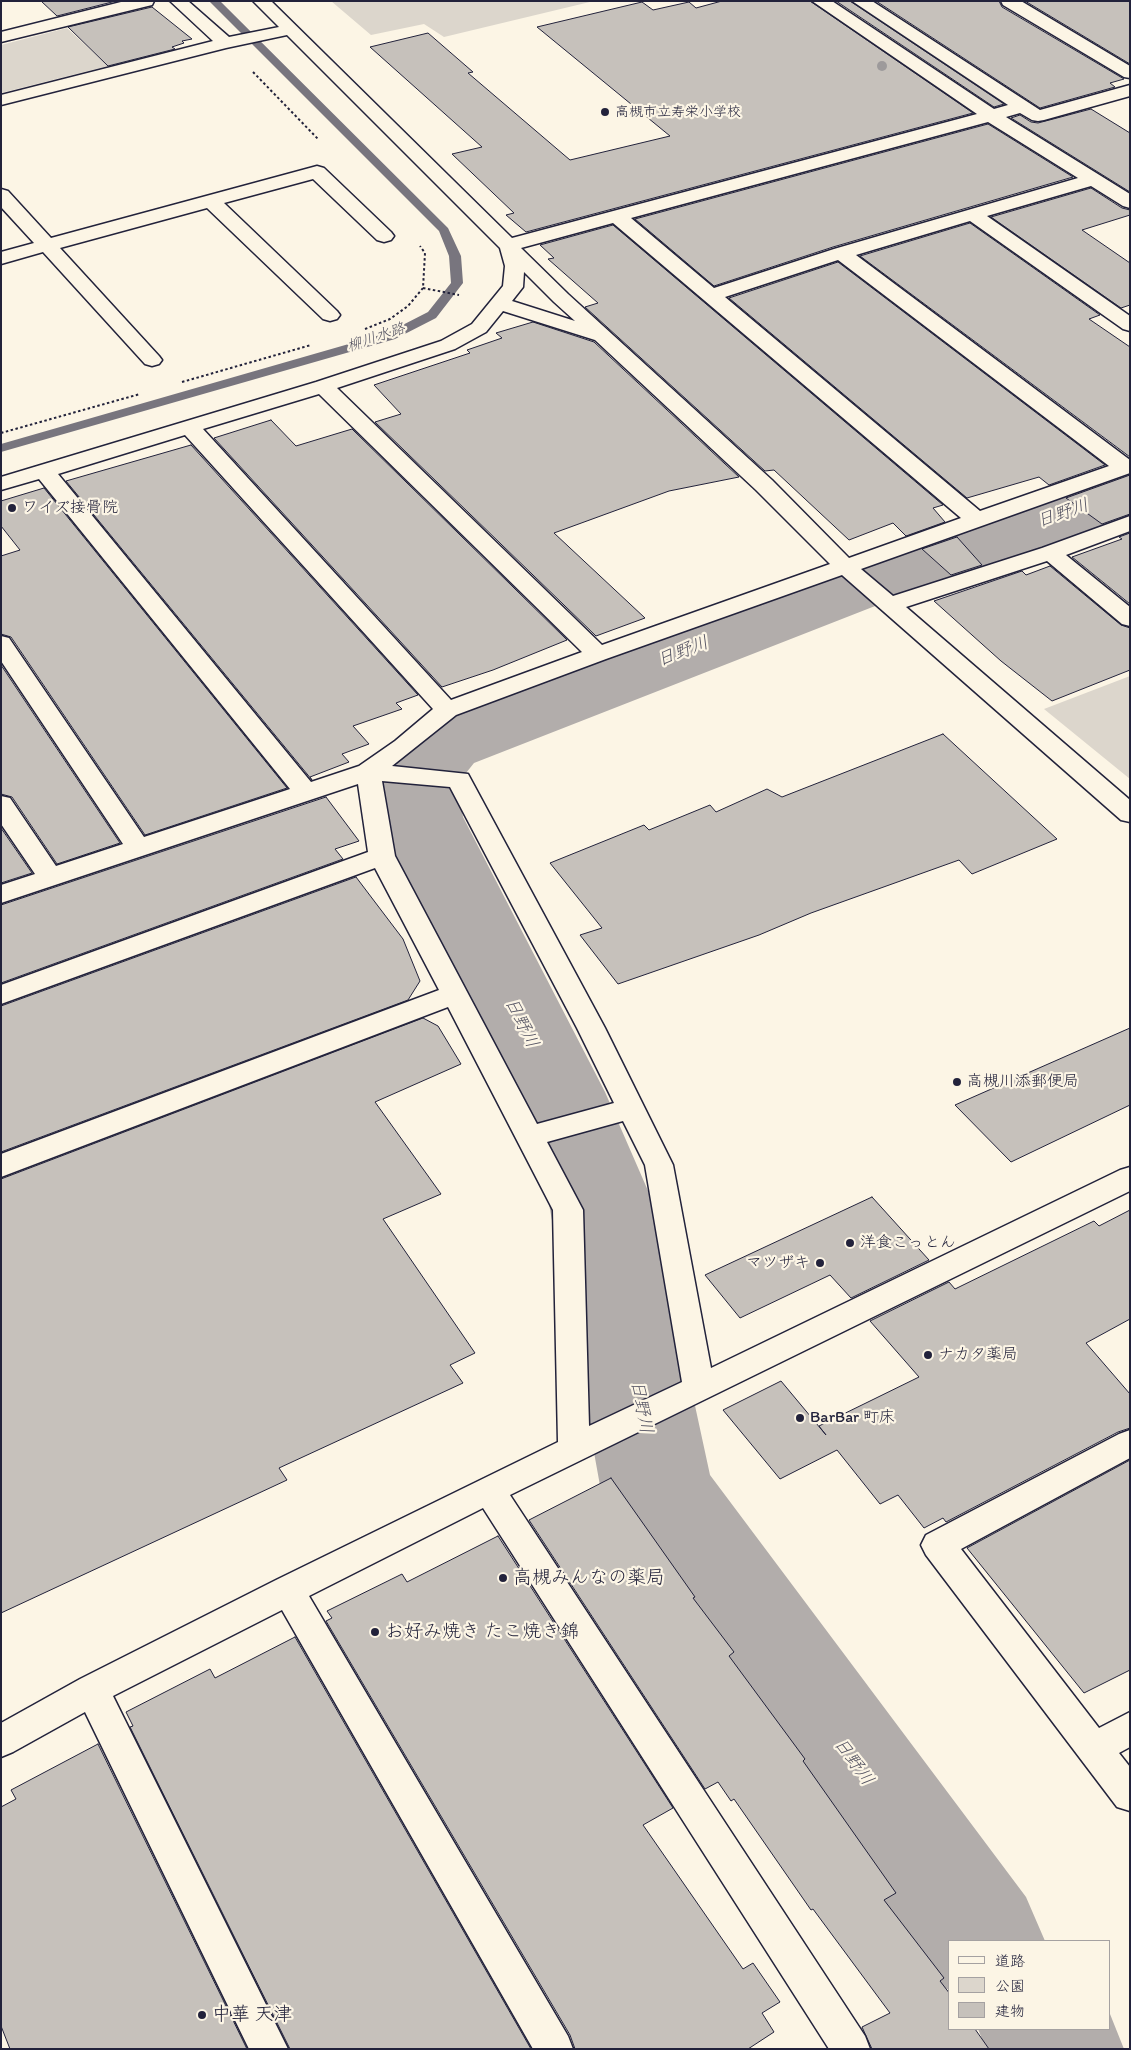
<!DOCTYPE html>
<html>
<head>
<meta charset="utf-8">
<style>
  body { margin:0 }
  #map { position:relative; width:1131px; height:2050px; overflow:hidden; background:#fcf5e5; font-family:Itim,"Klee One",sans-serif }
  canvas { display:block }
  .frame { position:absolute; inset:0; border:2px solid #22223b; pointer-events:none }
  .legend { position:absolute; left:948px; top:1940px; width:162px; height:90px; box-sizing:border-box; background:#fcf5e5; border:1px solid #a5a1a1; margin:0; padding:6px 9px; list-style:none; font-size:15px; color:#22223b }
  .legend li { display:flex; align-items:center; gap:10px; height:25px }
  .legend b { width:25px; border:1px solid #a5a1a1 }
</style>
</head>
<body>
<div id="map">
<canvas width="1131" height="2050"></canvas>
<div class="frame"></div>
<ul class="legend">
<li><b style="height:6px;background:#fcf5e5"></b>道路</li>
<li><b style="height:14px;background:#dcd6cc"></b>公園</li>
<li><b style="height:14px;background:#c6c1bb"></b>建物</li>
</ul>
</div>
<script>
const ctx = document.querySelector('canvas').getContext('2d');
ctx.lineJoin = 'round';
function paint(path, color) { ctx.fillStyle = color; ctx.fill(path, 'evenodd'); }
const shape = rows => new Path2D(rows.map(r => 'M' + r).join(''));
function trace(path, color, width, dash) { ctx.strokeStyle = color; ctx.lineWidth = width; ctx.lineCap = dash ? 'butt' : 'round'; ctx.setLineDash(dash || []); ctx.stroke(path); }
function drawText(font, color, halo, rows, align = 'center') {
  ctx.font = font + ' Itim,"Klee One",sans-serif'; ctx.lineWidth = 4.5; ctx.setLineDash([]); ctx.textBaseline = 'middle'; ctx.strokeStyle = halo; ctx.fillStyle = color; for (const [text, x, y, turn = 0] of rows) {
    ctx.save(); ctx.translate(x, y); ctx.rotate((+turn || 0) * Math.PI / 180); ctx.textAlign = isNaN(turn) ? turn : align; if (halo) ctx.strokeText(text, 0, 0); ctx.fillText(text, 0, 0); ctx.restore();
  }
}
paint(shape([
  [331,1,594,1,444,37,424,24,371,35],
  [67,28,108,66,1,93,1,45],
  [1130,676,1130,779,1044,709]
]), '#dcd6cc');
paint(shape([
  [209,1,220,1,448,228,461,256,463,283,436,318,395,339,1,452,1,444,387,333,428,312,451,283,449,256,439,231,209,1]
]), '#78757e');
paint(shape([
  [1130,469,1130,517,916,590,474,763,458,783,463,817,605,1092,649,1193,710,1475,1026,1897,1045,1941,950,1941,950,1990,936,1985,617,1524,601,1491,547,1193,507,1092,375,817,371,779,384,760,414,725,860,556,1103,476,1130,469],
  [1110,2014,1124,2049,986,2049,978,2029,1110,2029,1110,2014]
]), '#b2adab');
const building = shape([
  [41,1,116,1,57,16,41,1],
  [722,1,810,1,973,113,526,232,506,215,514,213,452,154,482,147,370,47,428,33,473,72,468,73,570,160,670,136,537,27,642,2,653,10,689,2,696,8,722,1],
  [836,1,850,1,1004,104,994,107,836,1],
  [876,1,999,1,1002,7,1124,79,1110,83,1115,87,1040,108,876,1],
  [1025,1,1130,1,1130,64,1025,1],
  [152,7,192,39,182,41,184,43,172,47,175,49,108,66,68,27,152,7],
  [1091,109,1130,133,1130,192,1011,118,1020,115,1031,122,1038,123,1091,109],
  [988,124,1073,177,833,247,714,286,635,219,988,124],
  [1091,188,1122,208,1130,210,1130,215,1082,230,1130,263,1130,305,1121,308,991,217,1091,188],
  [970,223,1100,315,1089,319,1130,347,1130,457,860,256,970,223],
  [613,225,943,505,933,508,945,522,906,536,893,523,849,540,774,470,765,471,585,307,598,303,548,259,554,258,540,245,613,225],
  [838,262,1105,465,1049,485,1039,477,967,498,729,298,838,262],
  [533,322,594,342,739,477,669,491,554,533,645,618,596,636,375,422,401,414,374,385,470,353,467,350,502,338,496,333,533,322],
  [271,420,296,446,352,429,567,640,493,670,442,687,214,438,271,420],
  [191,445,418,695,396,703,402,709,353,726,369,744,342,754,349,762,310,777,312,780,66,481,191,445],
  [1130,475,1130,514,1102,524,1066,498,1130,475],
  [44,488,287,788,145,835,11,637,1,634,1,556,20,550,1,526,1,501,44,488],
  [1130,533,1130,604,1072,557,1122,539,1119,537,1130,533],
  [957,537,982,565,951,575,922,549,957,537],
  [1050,566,1121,625,1130,628,1130,670,1052,701,1001,661,934,601,1022,571,1026,575,1050,566],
  [1,665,120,843,57,864,12,797,1,794,1,665],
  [943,734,1057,839,972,874,959,860,811,913,759,935,618,984,580,935,602,928,550,863,644,825,649,830,710,805,716,812,767,789,782,797,943,734],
  [326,797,359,841,335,849,343,859,1,983,1,905,326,797],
  [1,828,32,873,1,883,1,828],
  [356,877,403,939,420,981,408,1000,1,1152,1,1006,356,877],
  [423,1018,438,1026,461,1064,375,1102,441,1194,383,1219,475,1353,450,1365,463,1383,279,1468,287,1480,1,1613,1,1179,423,1018],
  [1130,1028,1130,1105,1011,1162,955,1105,1130,1028],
  [872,1197,929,1260,851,1298,830,1275,740,1318,705,1275,872,1197],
  [1130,1210,1130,1319,1086,1343,1130,1394,1130,1428,1118,1432,946,1522,943,1518,924,1528,898,1495,880,1504,837,1450,780,1479,723,1410,781,1381,826,1435,819,1426,919,1377,870,1321,949,1282,955,1289,1094,1221,1099,1226,1130,1210],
  [1130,1460,1130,1670,1084,1693,967,1548,1130,1460],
  [611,1478,695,1597,693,1598,734,1652,729,1656,805,1759,803,1761,896,1893,884,1900,944,1978,940,1981,950,1994,950,2029,975,2029,989,2049,872,2049,862,2027,890,2013,813,1909,811,1910,734,1799,731,1801,718,1782,705,1789,529,1520,611,1478],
  [498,1536,673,1808,643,1825,743,1969,753,1963,780,2002,762,2013,774,2032,748,2049,575,2049,570,2035,326,1621,332,1618,327,1611,402,1574,407,1582,498,1536],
  [295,1637,531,2049,290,2049,130,1727,133,1726,126,1712,210,1669,215,1678,295,1637],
  [98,1744,247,2049,10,2049,1,2026,1,1807,16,1799,11,1790,98,1744]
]);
paint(building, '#c6c1bb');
trace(building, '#22223b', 1);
const service = shape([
  [317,166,324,168,391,232,394,236,391,240,384,242,377,240,313,179,224,203,337,311,340,315,337,319,330,321,323,319,207,208,60,248,159,356,162,360,159,364,152,366,145,364,43,252,1,264,1,252,34,243,1,207,1,189,8,191,51,238,317,166]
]);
const minor = shape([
  [125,1,154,1,152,5,1,42,1,32,125,1],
  [170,1,188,1,229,37,279,27,253,1,271,1,512,238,977,114,812,1,832,1,994,109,1008,105,852,1,872,1,1040,110,1130,85,1130,96,1044,120,1038,121,1032,120,1020,113,1006,117,1130,194,1130,208,1123,206,1091,186,987,216,1130,316,1130,331,1123,329,970,221,856,255,1130,460,1130,473,861,569,893,596,1042,548,1130,516,1130,531,1066,555,1130,607,1130,626,1122,624,1047,561,906,607,1130,800,1130,822,1121,820,842,575,606,659,456,715,392,766,468,774,605,1028,673,1165,711,1368,1120,1170,1130,1167,1130,1191,510,1495,865,2036,870,2049,829,2049,483,1508,309,1596,568,2036,573,2049,533,2049,282,1610,113,1696,288,2049,249,2049,85,1712,13,1752,1,1757,1,1723,80,1679,276,1580,558,1442,553,1210,448,1007,1,1177,1,1154,439,990,375,868,1,1004,1,985,368,852,358,784,1,903,1,885,35,874,1,824,1,796,10,798,56,866,123,844,1,661,1,636,9,638,144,837,290,789,39,479,1,490,1,477,316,382,441,341,472,324,503,286,505,266,500,248,287,35,226,48,1,105,1,95,213,41,170,1],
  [988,122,1078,178,834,249,714,288,631,218,988,122],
  [613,223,961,518,849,558,772,480,568,294,521,248,613,223],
  [838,260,1109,466,980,511,725,297,838,260],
  [524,272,554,302,575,321,512,301,523,287,524,272],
  [503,311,595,340,756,490,830,564,602,645,337,388,455,349,486,332,503,311],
  [319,394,582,652,451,700,203,429,319,394],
  [185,435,433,709,395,741,359,766,311,782,58,474,185,435],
  [382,781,450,787,577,1028,614,1103,537,1124,395,856,382,781],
  [623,1121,645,1165,682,1382,589,1426,583,1210,547,1142,623,1121],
  [1001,1,1021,1,1130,66,1130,78,1124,77,1003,5,1001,1],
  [1130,1430,1130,1458,961,1549,1099,1728,1130,1712,1130,1747,1119,1753,1130,1767,1130,1811,1117,1807,926,1555,921,1545,926,1535,1119,1434,1130,1430]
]);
trace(service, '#22223b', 3);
trace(minor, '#22223b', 3);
trace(shape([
  [253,72,318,139],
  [423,288,459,295],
  [365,329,390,319,408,306,423,288,425,253,420,246],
  [182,382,311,345],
  [1,433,140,394]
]), '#22223b', 2, [2.5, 2.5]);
paint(service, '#fcf5e5');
paint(minor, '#fcf5e5');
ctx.fillStyle = '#9d9a9b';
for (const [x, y] of [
  [882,66]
]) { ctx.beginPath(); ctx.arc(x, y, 5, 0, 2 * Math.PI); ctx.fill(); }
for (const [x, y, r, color] of [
  [605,112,5,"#22223b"],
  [12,508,5,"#22223b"],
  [957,1082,5,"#22223b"],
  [850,1243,5,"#22223b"],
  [820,1263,5,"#22223b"],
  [928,1355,5,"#22223b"],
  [800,1418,5,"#22223b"],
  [503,1578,5,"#22223b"],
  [375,1632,5,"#22223b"],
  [202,2015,5,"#22223b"]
]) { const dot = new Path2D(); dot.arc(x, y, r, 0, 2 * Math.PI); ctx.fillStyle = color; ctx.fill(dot); trace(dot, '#fcf5e5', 2); }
drawText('14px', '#22223b', '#fcf5e5', [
  ["高槻市立寿栄小学校",615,112]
], 'left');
drawText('italic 15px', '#545362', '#fcf5e5', [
  ["柳川水路",376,338,-19]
]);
drawText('16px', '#22223b', '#fcf5e5', [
  ["ワイズ接骨院",22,508],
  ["高槻川添郵便局",967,1082],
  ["洋食こっとん",860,1243],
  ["マツザキ",810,1263,"right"],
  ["ナカタ薬局",938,1355],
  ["BarBar 町床",810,1418]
], 'left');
drawText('italic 18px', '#545362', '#fcf5e5', [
  ["日野川",1063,514,-19],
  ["日野川",683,652,-21],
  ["日野川",521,1023,64],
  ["日野川",641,1407,79],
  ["日野川",853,1762,54]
]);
drawText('19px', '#22223b', '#fcf5e5', [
  ["高槻みんなの薬局",513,1578],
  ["お好み焼き たこ焼き錦",385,1632],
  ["中華 天津",212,2015]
], 'left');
</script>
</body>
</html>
